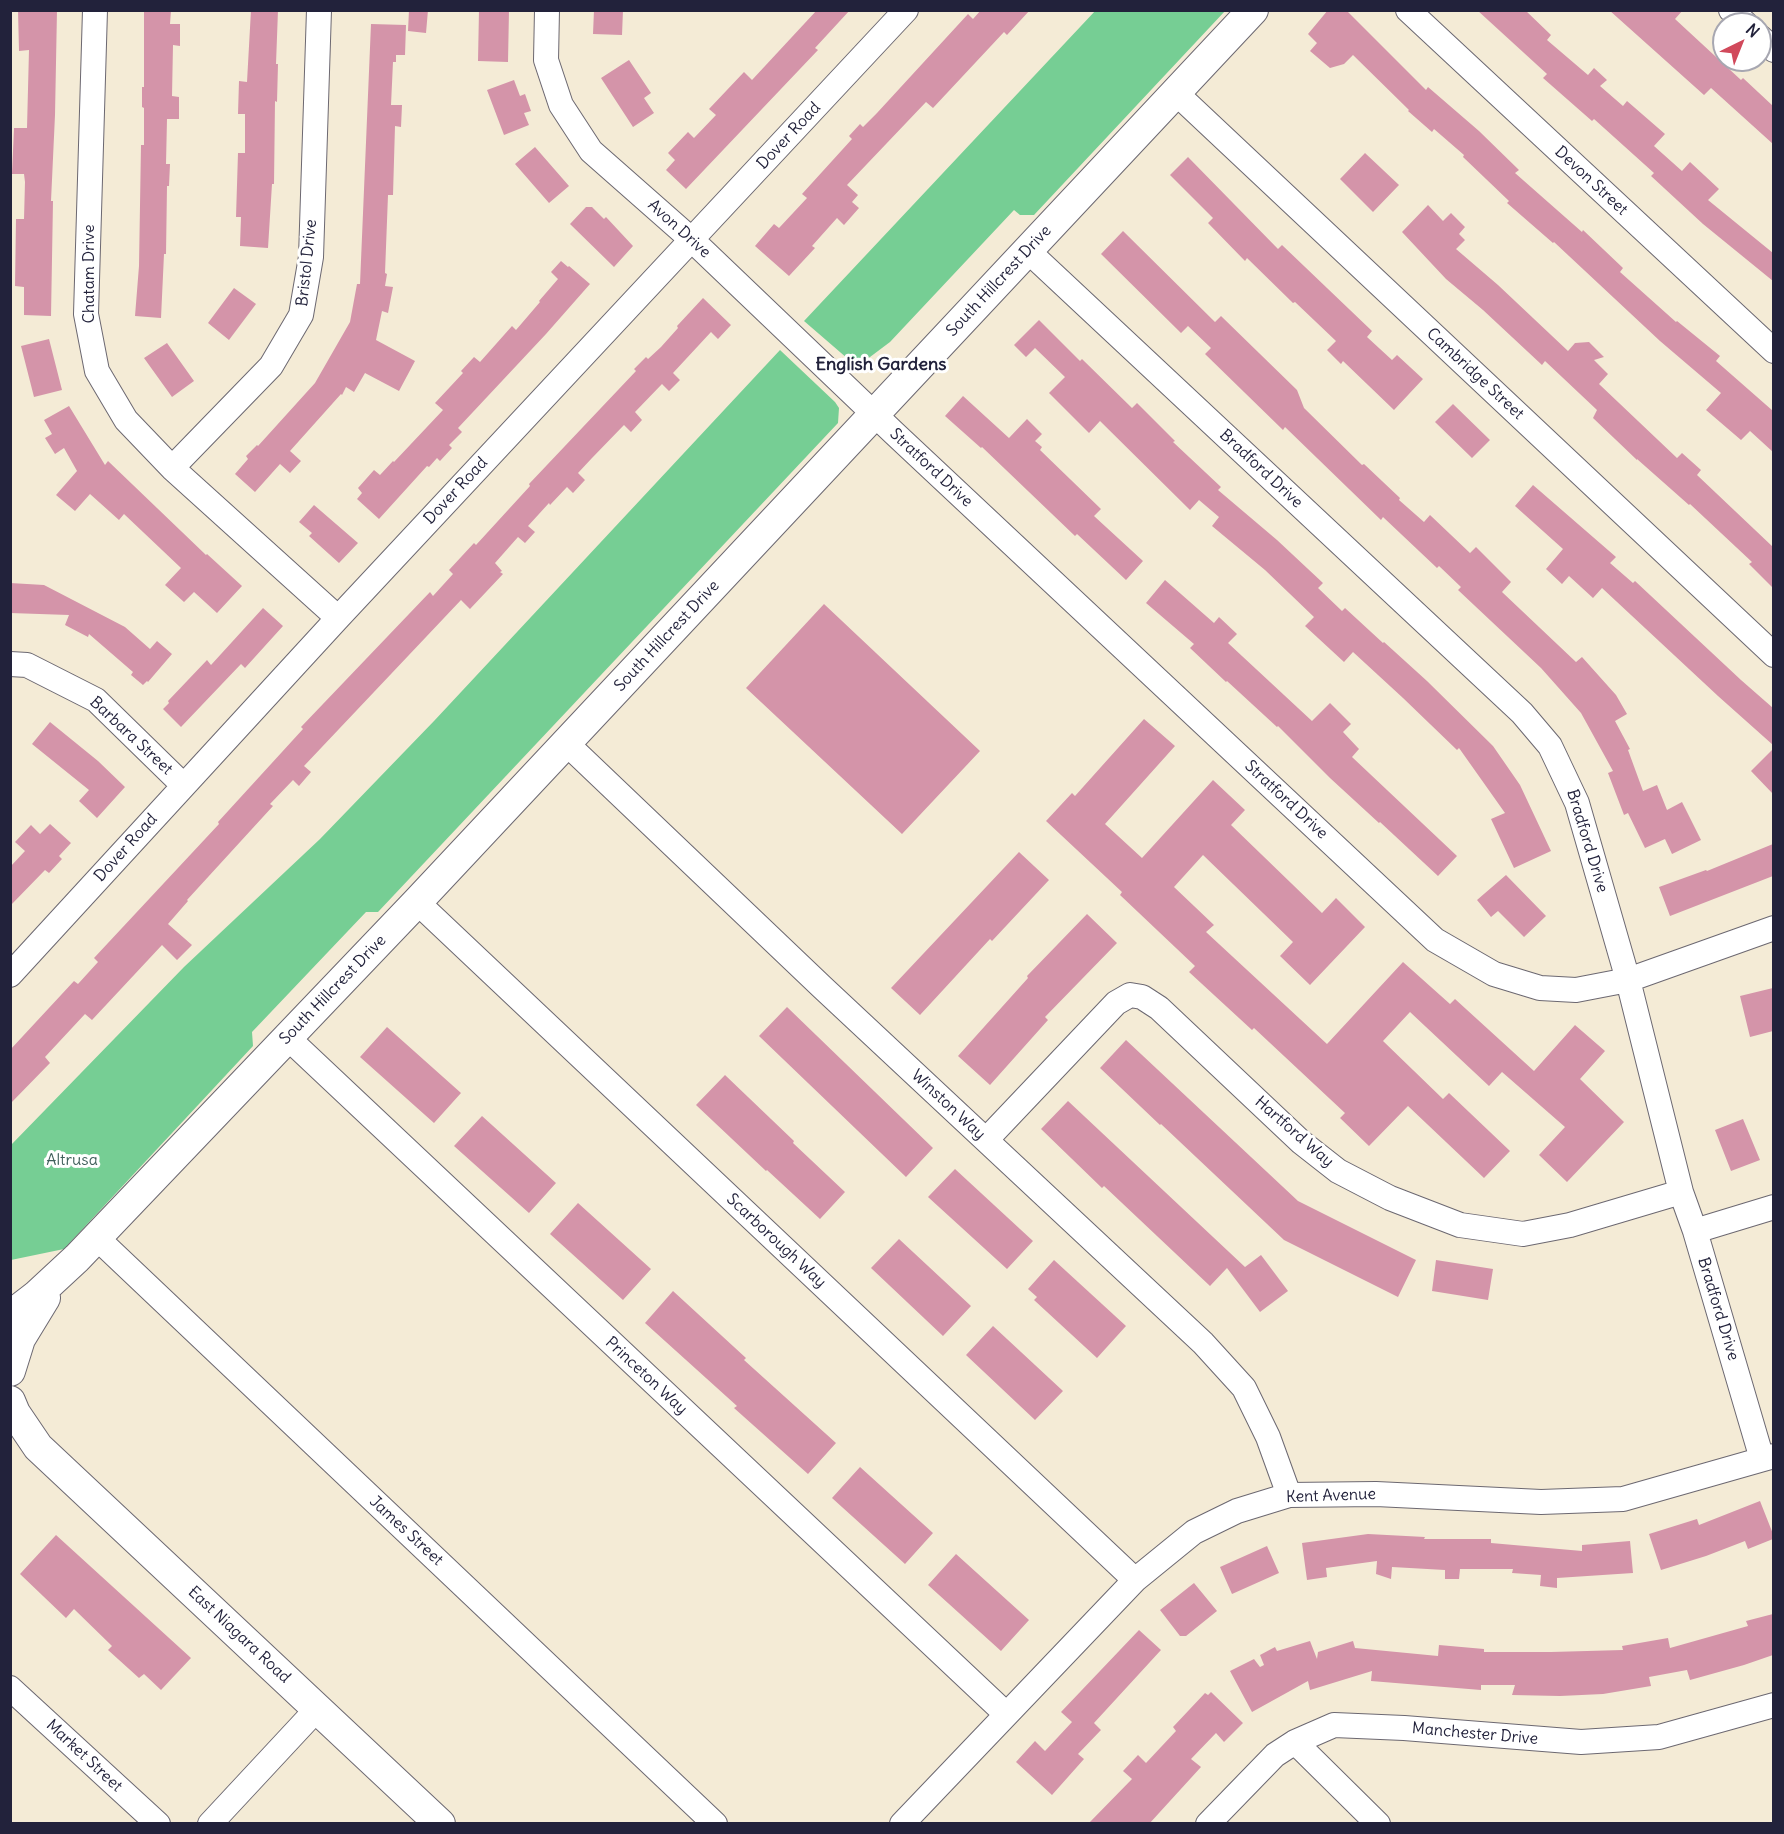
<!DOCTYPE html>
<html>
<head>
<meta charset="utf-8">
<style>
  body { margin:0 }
  #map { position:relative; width:1784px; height:1834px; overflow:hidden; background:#f4ebd6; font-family:Delius,sans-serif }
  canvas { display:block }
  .frame { position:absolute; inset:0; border:12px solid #22223b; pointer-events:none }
  .north { position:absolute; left:1712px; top:12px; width:60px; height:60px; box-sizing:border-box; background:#fff; border:2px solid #a7a7b1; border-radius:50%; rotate:43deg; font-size:16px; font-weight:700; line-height:24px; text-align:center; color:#22223b }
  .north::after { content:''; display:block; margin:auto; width:21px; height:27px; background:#d1495b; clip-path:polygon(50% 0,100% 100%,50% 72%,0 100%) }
</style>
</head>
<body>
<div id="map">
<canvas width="1784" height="1834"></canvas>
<div class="frame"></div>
<div class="north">N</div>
</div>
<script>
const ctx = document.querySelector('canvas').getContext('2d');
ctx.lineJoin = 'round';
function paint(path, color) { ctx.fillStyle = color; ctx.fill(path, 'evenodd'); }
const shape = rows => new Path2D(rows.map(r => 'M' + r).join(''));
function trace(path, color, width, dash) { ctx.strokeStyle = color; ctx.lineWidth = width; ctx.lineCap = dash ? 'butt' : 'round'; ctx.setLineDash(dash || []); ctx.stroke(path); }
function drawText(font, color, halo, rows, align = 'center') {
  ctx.font = font + ' Delius,sans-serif'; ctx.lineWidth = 6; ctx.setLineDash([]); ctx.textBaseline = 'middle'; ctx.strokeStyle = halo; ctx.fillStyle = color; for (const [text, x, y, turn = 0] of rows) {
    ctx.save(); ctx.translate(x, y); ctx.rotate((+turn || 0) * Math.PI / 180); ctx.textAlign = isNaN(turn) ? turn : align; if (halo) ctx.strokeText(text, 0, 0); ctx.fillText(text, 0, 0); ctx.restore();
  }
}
paint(shape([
  [1096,10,1225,11,1034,215,1020,215,1014,210,890,342,870,357,855,365,804,321],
  [780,350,835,402,839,408,838,423,378,912,366,912,252,1032,253,1046,64,1249,11,1260,11,1145,184,967,320,839,434,721]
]), '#76ce94');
paint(shape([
  [18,10,57,10,55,115,51,201,53,201,51,316,24,315,24,287,15,286,16,219,24,219,25,182,24,174,12,174,14,128,27,128,29,50,19,51],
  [144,10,171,10,170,24,180,24,180,46,173,45,172,96,179,97,179,119,167,119,166,164,170,164,169,186,167,186,166,254,164,254,161,318,135,316,139,266,141,145,144,145,144,108,142,107,142,87,144,87],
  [251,10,278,10,276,64,278,64,277,102,275,101,274,184,272,184,268,248,240,246,241,217,236,217,238,153,245,153,245,114,238,114,239,81,247,82],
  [409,10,428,10,426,33,408,31],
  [479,10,509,10,508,62,478,61],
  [594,10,623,10,622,35,593,34],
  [817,10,850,10,815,48,818,50,686,189,666,170,675,160,668,153,688,132,694,138,716,115,709,109,744,72,752,80],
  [981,10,1030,10,1007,35,1004,32,933,108,926,102,847,185,858,195,852,202,859,208,844,225,837,218,812,246,815,248,789,276,755,246,774,224,779,228,807,198,802,194,852,139,849,136,860,124,863,127,877,113,968,14,973,19],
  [1328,10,1346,10,1426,90,1428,87,1479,131,1519,170,1515,173,1582,232,1583,230,1623,268,1620,272,1676,322,1677,321,1720,356,1716,361,1773,411,1773,452,1750,431,1741,440,1706,410,1721,393,1660,341,1554,242,1553,243,1507,203,1509,201,1463,157,1464,155,1434,129,1432,132,1408,111,1409,110,1353,55,1344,64,1330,68,1310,51,1317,43,1308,34],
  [1477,10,1525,10,1551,35,1547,40,1588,75,1594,68,1607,80,1600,86,1623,106,1627,101,1665,134,1654,146,1682,171,1690,162,1719,189,1708,200,1773,253,1773,281,1703,224,1651,176,1654,173,1594,119,1592,121,1543,78,1547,74],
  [1609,10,1683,10,1675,19,1741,80,1743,78,1773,106,1773,144,1711,88,1704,95],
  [371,24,406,25,405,55,396,55,396,62,393,62,391,105,402,105,401,127,395,126,393,195,388,195,385,273,387,274,385,286,393,287,388,313,382,311,376,340,415,361,399,391,365,373,354,392,346,387,342,395,341,394,290,451,301,461,290,473,280,464,255,492,235,474,248,459,246,456,257,445,258,446,315,383,350,322,357,284,360,284],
  [629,60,651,93,644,98,654,113,633,127,601,78],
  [514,80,520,96,525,94,531,111,524,113,529,125,504,135,487,90],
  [535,147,569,186,549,203,515,164],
  [1365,153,1399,185,1373,212,1340,179],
  [1188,157,1278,249,1282,245,1372,331,1367,337,1392,360,1397,355,1423,379,1394,410,1343,361,1341,364,1327,350,1336,341,1295,302,1293,303,1247,258,1245,261,1208,223,1213,218,1170,175],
  [1428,205,1443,221,1451,213,1465,227,1459,234,1465,240,1456,249,1498,285,1568,351,1575,343,1589,342,1604,357,1594,360,1608,374,1599,384,1677,458,1682,453,1701,470,1697,475,1773,547,1773,588,1749,564,1752,562,1690,504,1689,505,1637,459,1637,460,1593,418,1597,410,1545,361,1542,365,1483,310,1446,279,1402,232],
  [586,207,592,207,604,219,606,217,633,246,614,267,570,224],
  [1123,231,1215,322,1221,316,1297,390,1304,408,1362,465,1364,464,1400,498,1399,500,1424,522,1430,515,1470,553,1476,547,1511,582,1502,592,1576,662,1582,657,1616,695,1627,714,1615,721,1630,749,1628,750,1643,791,1657,785,1667,810,1682,802,1701,840,1672,854,1665,839,1645,848,1628,813,1624,815,1608,773,1613,771,1581,713,1541,668,1458,590,1461,587,1439,566,1437,568,1383,517,1381,520,1285,427,1283,430,1205,354,1211,348,1188,326,1181,333,1101,254],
  [561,261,568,267,569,266,590,284,546,334,458,428,462,432,449,445,452,448,440,461,437,458,429,467,427,466,379,519,357,499,362,493,358,488,374,470,380,475,393,461,394,462,443,410,435,403,463,373,461,371,474,357,480,362,512,326,516,330,540,302,539,301,558,279,551,272],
  [234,288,256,304,229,340,208,323],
  [703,298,731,325,718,339,711,332,673,373,680,380,669,391,662,384,635,412,642,420,631,432,624,425,592,458,578,473,585,480,573,493,567,487,550,505,549,503,528,526,535,532,525,543,518,537,495,563,502,571,500,572,503,574,470,609,461,600,304,766,311,772,299,786,293,780,270,804,273,806,187,900,188,901,168,924,192,945,177,960,162,945,92,1020,85,1014,45,1057,50,1063,10,1104,10,1050,74,981,78,984,98,962,94,958,219,824,218,822,303,729,301,727,430,592,433,596,453,574,449,570,474,543,476,545,530,486,529,484,636,371,634,369,646,357,648,359,661,347,678,328,677,326],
  [1039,320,1080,361,1082,359,1132,408,1137,403,1175,441,1173,442,1221,487,1218,490,1277,540,1323,583,1318,588,1342,611,1345,608,1383,643,1384,642,1427,681,1493,746,1520,785,1551,851,1514,868,1491,819,1505,813,1459,748,1457,750,1403,698,1353,652,1344,662,1305,626,1314,617,1265,570,1212,526,1219,517,1199,500,1190,510,1100,421,1089,433,1049,393,1065,377,1035,348,1026,357,1014,345],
  [49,339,62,390,34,397,21,346],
  [167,343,194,381,172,397,144,358],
  [963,396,1009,438,1027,419,1042,434,1035,441,1042,447,1040,450,1101,509,1094,516,1143,561,1126,580,1077,534,1075,536,982,447,981,448,945,416],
  [1453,404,1490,440,1472,458,1435,422],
  [69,406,105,465,108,461,206,555,207,554,242,586,217,613,194,592,184,602,165,585,181,568,124,514,119,520,90,494,75,511,56,495,77,471,64,448,55,454,45,438,52,434,44,420],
  [1533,485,1616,557,1610,563,1633,583,1635,581,1741,680,1773,708,1773,745,1718,696,1602,588,1593,598,1569,576,1562,584,1546,569,1563,549,1515,506],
  [314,505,358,543,339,563,309,536,312,533,299,522],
  [1165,580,1214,623,1219,617,1237,634,1228,643,1312,721,1330,703,1351,724,1343,732,1359,749,1352,757,1457,856,1438,876,1380,822,1379,823,1330,778,1278,726,1277,727,1227,681,1226,682,1190,648,1194,644,1146,603],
  [10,583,44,585,125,627,150,649,157,641,172,654,148,682,147,681,143,685,131,675,133,672,89,634,88,637,65,625,69,615,10,613],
  [824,604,980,751,902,834,746,688],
  [263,608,283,626,245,668,241,664,181,727,163,709,169,703,168,701,207,660,211,665],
  [1144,719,1175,746,1105,824,1142,858,1213,780,1245,810,1231,825,1322,913,1336,898,1365,927,1310,985,1280,956,1293,942,1203,855,1174,887,1214,925,1206,932,1327,1044,1403,962,1450,1004,1455,999,1534,1071,1575,1025,1605,1051,1580,1079,1624,1122,1567,1182,1539,1155,1565,1127,1502,1072,1489,1086,1410,1012,1383,1041,1443,1099,1449,1093,1510,1151,1484,1178,1408,1106,1369,1146,1340,1118,1345,1113,1254,1028,1252,1030,1189,972,1195,966,1120,895,1122,892,1046,821,1072,793,1075,796],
  [50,722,98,761,125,787,97,818,79,801,89,790,32,744],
  [1773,749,1773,794,1751,771],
  [50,824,71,843,59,856,62,859,49,873,45,870,10,906,10,867,25,851,15,842,31,825,40,834],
  [1773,844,1773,876,1670,916,1659,887,1706,870,1707,871],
  [1019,852,1049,880,992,941,990,939,920,1015,891,988],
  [1506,875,1546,916,1524,937,1498,911,1491,917,1477,900],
  [1087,914,1117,943,1045,1017,1048,1020,990,1085,958,1056,1028,978,1027,976],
  [1773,988,1773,1031,1750,1037,1740,996],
  [787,1007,933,1148,906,1177,759,1036],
  [387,1027,461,1093,434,1123,360,1057],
  [1126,1040,1298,1201,1416,1260,1398,1297,1284,1240,1161,1124,1160,1125,1100,1068],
  [725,1075,794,1141,793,1143,845,1192,820,1219,767,1170,766,1171,696,1105],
  [1068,1101,1245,1267,1261,1255,1288,1291,1260,1312,1227,1268,1210,1286,1104,1186,1102,1188,1041,1129],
  [482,1116,556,1183,529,1213,454,1146],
  [1743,1119,1760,1160,1731,1171,1715,1130],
  [955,1169,1033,1241,1007,1269,928,1197],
  [578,1203,651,1269,623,1300,550,1234],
  [899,1239,971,1306,943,1336,871,1268],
  [1054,1260,1126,1326,1097,1358,1034,1300,1037,1297,1028,1289],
  [1436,1260,1493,1269,1488,1300,1432,1291],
  [673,1291,746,1358,744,1360,836,1443,808,1474,734,1408,737,1406,645,1323],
  [993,1326,1063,1391,1035,1420,966,1355],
  [860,1467,933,1533,905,1564,832,1498],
  [1760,1501,1773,1534,1773,1539,1748,1549,1745,1541,1706,1556,1661,1570,1649,1534,1697,1519,1699,1525],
  [1368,1534,1425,1537,1424,1539,1491,1539,1491,1543,1582,1551,1582,1545,1630,1541,1633,1573,1557,1578,1557,1588,1540,1586,1541,1575,1512,1573,1513,1569,1460,1569,1459,1579,1445,1579,1445,1570,1392,1567,1391,1579,1376,1574,1377,1561,1326,1568,1327,1577,1307,1580,1302,1543],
  [56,1535,191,1658,161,1690,144,1674,139,1678,108,1650,112,1646,74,1609,66,1618,20,1574],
  [1267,1546,1279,1573,1232,1594,1220,1567],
  [956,1554,1029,1620,1001,1651,928,1585],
  [1194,1583,1217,1611,1186,1636,1180,1636,1160,1610],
  [1773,1614,1773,1655,1744,1665,1690,1680,1687,1670,1649,1677,1651,1686,1603,1694,1560,1696,1512,1695,1515,1685,1481,1685,1481,1690,1371,1681,1372,1671,1310,1690,1308,1681,1252,1712,1230,1671,1254,1659,1260,1667,1264,1665,1260,1655,1275,1647,1277,1651,1310,1641,1317,1659,1318,1652,1353,1641,1355,1648,1438,1656,1439,1645,1484,1649,1484,1652,1551,1652,1623,1650,1622,1646,1668,1638,1670,1648,1748,1626,1746,1621],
  [1139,1630,1161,1650,1094,1723,1101,1730,1078,1754,1084,1759,1052,1795,1016,1762,1035,1741,1045,1751,1072,1722,1061,1712],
  [1211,1692,1243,1723,1224,1742,1216,1733,1191,1759,1201,1767,1149,1824,1088,1824,1132,1779,1123,1771,1138,1755,1146,1763,1176,1731,1173,1727,1205,1693,1208,1695]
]), '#d494a9');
const minor = shape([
  [95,10,86,314,97,371,126,420,172,468,338,618],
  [547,10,546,60,561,105,591,151,692,240,894,433,1435,940,1494,974,1540,988,1576,990,1628,980,1774,928],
  [1408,10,1774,351],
  [1731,10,1746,24],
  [1760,37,1774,50],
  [1176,93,1774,655],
  [1028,251,1522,713,1550,746,1577,803,1628,980,1681,1192,1695,1231,1762,1459],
  [172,468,271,366,301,315,311,257,319,10],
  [10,664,27,665,96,700,183,785],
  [566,743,822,987,1203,1343,1244,1388,1268,1437,1289,1495],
  [417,902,1135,1580],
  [10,975,338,618,906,10],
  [288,1038,1006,1714],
  [986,1140,1116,1003,1130,995,1142,997,1159,1008,1301,1142,1338,1171,1390,1198,1460,1225,1523,1234,1570,1225,1681,1192],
  [1695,1231,1774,1207],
  [97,1238,715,1824],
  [10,1688,158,1824],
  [1295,1742,1378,1824],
  [210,1824,317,1709],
  [902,1824,1135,1580,1194,1532,1237,1511,1289,1495,1376,1494,1541,1502,1623,1499,1774,1456],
  [1208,1824,1275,1755,1295,1742,1334,1725,1404,1728,1581,1742,1659,1737,1774,1705]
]);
const tertiary = shape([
  [10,1316,36,1296,77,1258,417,902,1253,10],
  [10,1371,20,1339,45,1298],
  [10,1401,15,1413,38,1447,440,1824]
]);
trace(minor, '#6c6871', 26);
trace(tertiary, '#6c6871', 32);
trace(minor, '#fff', 24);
trace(tertiary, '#fff', 30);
drawText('16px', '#22223b', '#fff', [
  ["Dover Road",789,136,-47],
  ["Devon Street",1591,181,43],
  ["Avon Drive",679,229,42],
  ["Bristol Drive",307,263,-84],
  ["Chatam Drive",89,274,-90],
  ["South Hillcrest Drive",999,281,-47],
  ["Cambridge Street",1475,374,43],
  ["Stratford Drive",931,468,43],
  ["Bradford Drive",1261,469,43],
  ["Dover Road",456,491,-47],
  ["South Hillcrest Drive",667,636,-47],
  ["Barbara Street",131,736,43],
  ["Stratford Drive",1286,800,43],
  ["Bradford Drive",1587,841,73],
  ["Dover Road",126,848,-48],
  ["South Hillcrest Drive",333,990,-46],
  ["Winston Way",948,1105,43],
  ["Hartford Way",1294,1132,41],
  ["Scarborough Way",776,1241,43],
  ["Bradford Drive",1718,1309,73],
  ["Princeton Way",646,1376,43],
  ["Kent Avenue",1331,1496,-2],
  ["James Street",406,1531,43],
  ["East Niagara Road",239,1635,43],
  ["Manchester Drive",1475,1734,5],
  ["Market Street",84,1756,43]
]);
drawText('16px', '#3f5e5a', '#fff', [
  ["Altrusa",72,1160]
]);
drawText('bold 18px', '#22223b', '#fff', [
  ["English Gardens",881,365]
]);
</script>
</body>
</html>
